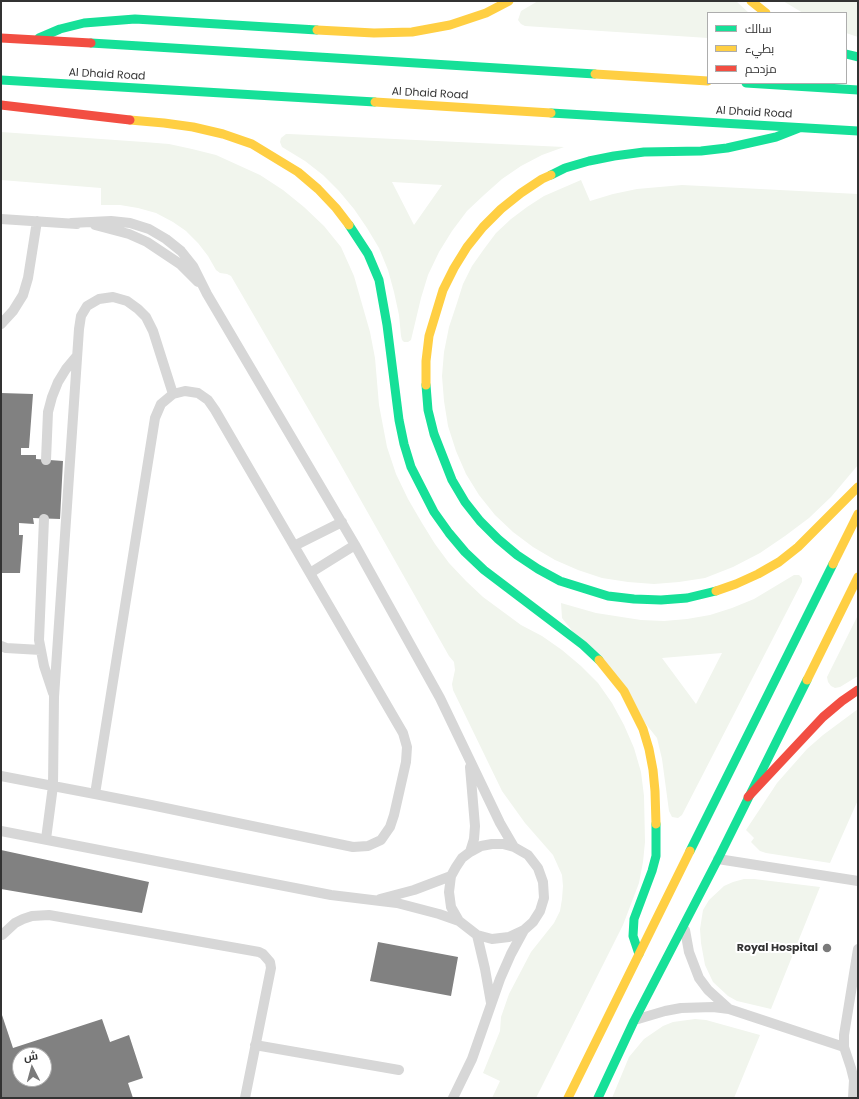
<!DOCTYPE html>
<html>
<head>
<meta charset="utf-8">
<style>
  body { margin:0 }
  #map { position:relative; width:859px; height:1099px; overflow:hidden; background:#fff; font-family:Poppins,Cairo,sans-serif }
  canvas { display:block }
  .frame { position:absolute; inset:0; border:2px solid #333; pointer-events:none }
  .legend { position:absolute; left:707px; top:12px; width:140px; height:72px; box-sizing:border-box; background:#fff; border:1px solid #adadad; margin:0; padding:5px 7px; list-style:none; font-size:12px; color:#333 }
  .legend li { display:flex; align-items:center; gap:8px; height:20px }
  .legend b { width:20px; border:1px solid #adadad }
  .north { position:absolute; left:12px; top:1047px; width:40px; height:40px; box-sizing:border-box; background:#fff; border:1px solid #adadad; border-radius:50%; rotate:354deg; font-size:11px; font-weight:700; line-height:16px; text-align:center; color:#333 }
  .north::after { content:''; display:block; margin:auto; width:14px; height:18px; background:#7a7a7a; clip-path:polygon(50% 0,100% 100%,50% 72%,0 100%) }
</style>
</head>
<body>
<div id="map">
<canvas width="859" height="1099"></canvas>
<div class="frame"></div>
<ul class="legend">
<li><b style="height:5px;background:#16e098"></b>سالك</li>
<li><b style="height:5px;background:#ffcf43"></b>بطيء</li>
<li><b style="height:5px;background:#f24e42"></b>مزدحم</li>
</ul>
<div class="north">ش</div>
</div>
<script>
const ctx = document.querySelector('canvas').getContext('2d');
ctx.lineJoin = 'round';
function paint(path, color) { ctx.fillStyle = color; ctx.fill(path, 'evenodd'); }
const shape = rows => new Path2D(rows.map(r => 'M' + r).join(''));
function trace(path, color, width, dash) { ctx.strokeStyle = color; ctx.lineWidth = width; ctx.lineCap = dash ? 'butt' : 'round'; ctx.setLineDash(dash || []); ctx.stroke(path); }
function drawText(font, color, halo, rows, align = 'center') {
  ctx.font = font + ' Poppins,sans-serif'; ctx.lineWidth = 4; ctx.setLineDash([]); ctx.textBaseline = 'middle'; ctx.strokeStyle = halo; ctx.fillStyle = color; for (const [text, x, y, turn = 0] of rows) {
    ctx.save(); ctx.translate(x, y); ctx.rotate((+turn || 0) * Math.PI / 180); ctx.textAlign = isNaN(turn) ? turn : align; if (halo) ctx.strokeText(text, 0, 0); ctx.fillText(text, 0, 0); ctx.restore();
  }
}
paint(shape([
  [538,1,736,1,749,13,708,13,708,38,525,26,521,24,518,20,521,11],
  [783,1,858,1,858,37,846,33,846,13,803,13],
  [1,132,144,142,169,144,192,149,216,155,260,175,283,190,304,207,324,226,341,247,354,276,370,332,375,358,379,405,387,447,396,474,408,499,422,523,435,544,449,563,466,581,483,597,521,625,542,636,562,650,581,666,598,683,612,703,624,725,634,748,641,772,644,796,645,842,643,862,639,883,623,925,536,1098,492,1098,500,1081,483,1073,500,1031,501,1017,509,994,531,952,554,923,560,911,562,899,563,886,562,875,553,855,525,823,502,791,453,690,452,684,455,670,454,662,449,656,338,460,231,276,227,274,220,273,216,270,208,256,198,243,186,231,173,222,156,213,138,208,120,205,101,205,101,188,1,180],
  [286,134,289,134,564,147,542,155,521,166,502,179,484,195,467,211,452,231,439,252,428,275,421,298,411,340,408,342,404,342,402,340,401,336,399,315,394,292,388,270,379,248,367,228,354,209,339,191,323,175,305,161,282,147,280,142,281,138],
  [392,182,393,182,442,185,414,225],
  [581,180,590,201,613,194,637,189,682,185,858,194,858,465,831,497,809,518,785,536,760,553,733,567,705,578,679,582,654,584,628,582,602,578,578,570,555,560,533,547,513,532,495,515,479,495,466,474,456,451,448,426,444,401,442,376,444,352,449,327,457,303,463,284,472,266,484,249,496,233,511,219,527,207,544,196],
  [794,575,799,575,802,578,802,582,682,815,678,818,672,817,669,811,662,759,657,738,562,618,561,603,596,613,641,620,664,621,687,619,710,615,732,608,754,599],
  [722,653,696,704,662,658],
  [858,615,858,676,840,687,835,688,831,686,828,682,827,677],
  [858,709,858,800,830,863,766,853,760,851,751,842,754,838,746,830,777,783,807,749,823,735],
  [744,879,754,879,820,887,771,1009,737,1001,728,996,713,982,705,965,701,943,700,929,703,910,709,900,724,886,733,882],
  [695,1019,706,1020,760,1035,734,1098,612,1098,629,1057,644,1039,663,1026,673,1022]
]), '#f1f5ed');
paint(shape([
  [1,393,33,394,29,448,21,448,21,455,36,455,36,459,63,461,60,519,33,518,34,524,19,523,19,535,23,535,20,573,1,573],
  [1,850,149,882,142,913,1,889],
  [378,942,458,957,451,996,370,981],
  [1,1012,13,1048,102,1019,110,1042,129,1035,143,1078,128,1083,133,1098,1,1098],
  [20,1055,44,1055,44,1079,20,1079]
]), '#818181');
trace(shape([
  [1,219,77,224],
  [71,223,111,221,130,223,149,229,166,239,181,251,193,266,207,294,355,545,440,698,500,823,514,847],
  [95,225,129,234,147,242,180,264,198,282],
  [1,324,13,311,23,295,28,278,37,221],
  [46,460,48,412,52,397,58,382,66,369,76,357],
  [44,519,39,640,44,666,53,693],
  [294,546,342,522],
  [310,573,355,545],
  [1,646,6,648,41,650],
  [470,767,475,826,474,839,470,852,462,858,456,867,451,876,449,892,451,907,459,921,477,935,492,939,509,937,524,930,533,922,540,911,544,898,543,882,538,868,528,855,514,847,503,844,492,844,481,846,470,852],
  [1,776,53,786,95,794,151,805,353,847,368,846,381,840,390,827,394,815,406,762,407,747,403,733,215,410,208,400,198,393,185,391,173,394,161,404,155,418,95,794],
  [1,831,331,895,397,903,439,914,459,921],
  [46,839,53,786,54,697,79,329,81,316,87,306,99,299,113,297,127,301,138,309,146,317,153,331,173,394],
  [718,859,858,881],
  [380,899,414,890,451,876],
  [685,930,689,952,699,978,708,990,729,1009],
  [2,935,15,923,23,919,32,916,49,915,259,952,263,954,270,962,271,968,245,1098],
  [477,935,485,969,491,1003],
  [638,1019,665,1011,681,1008,713,1007,729,1009,844,1047],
  [255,1045,399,1070],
  [453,1098,472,1059,500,979,511,954,524,930],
  [853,1098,854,1080,851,1068,844,1047,844,1035,858,949]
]), '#d7d7d7', 10);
trace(shape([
  [39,38,60,29,84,23,135,19,317,30],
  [91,43,595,74],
  [846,54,858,57],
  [1,80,375,102],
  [746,83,858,90],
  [551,113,858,131],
  [551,175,565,168,589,161,614,156,644,152,701,151,727,148,776,137,799,128],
  [349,225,368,254,379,280,387,325,399,420,404,444,411,467,434,512,449,533,465,552,484,570,583,645,599,660],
  [426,385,428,410,434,434,452,480,465,502,480,521,498,539,517,555,538,569,560,581,608,596,634,599,661,600,687,598,716,591],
  [690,851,833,564],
  [639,954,633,936,634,919,652,871,656,856,656,824],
  [598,1098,634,1021,718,859,807,680]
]), '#16e098', 9);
trace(shape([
  [751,1,766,13],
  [317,30,374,33,412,32,450,25,486,13,509,1],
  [595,74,708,81],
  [375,102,551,113],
  [130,120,164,123,193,127,223,134,252,144,298,172,318,189,336,208,349,225],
  [426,385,426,361,429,336,443,290,454,268,467,247,483,227,501,209,521,193,542,179,551,175],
  [833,564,858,514],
  [716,591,736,584,758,574,779,562,798,547,858,487],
  [599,660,624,691,643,729,649,749,653,770,655,791,656,824],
  [807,680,858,577],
  [568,1098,690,851]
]), '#ffcf43', 9);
trace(shape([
  [1,38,91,43],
  [1,105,130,120],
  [748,797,823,717,842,701,858,690]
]), '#f24e42', 9);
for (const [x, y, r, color] of [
  [827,948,5,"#7a7a7a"]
]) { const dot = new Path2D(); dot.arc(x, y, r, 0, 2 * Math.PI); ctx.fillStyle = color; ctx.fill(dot); trace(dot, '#fff', 1.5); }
drawText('11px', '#333', '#fff', [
  ["Al Dhaid Road",107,75,3],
  ["Al Dhaid Road",430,94,3],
  ["Al Dhaid Road",754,113,3]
]);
drawText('bold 11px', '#333', '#fff', [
  ["Royal Hospital",818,948]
], 'right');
</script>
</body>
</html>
